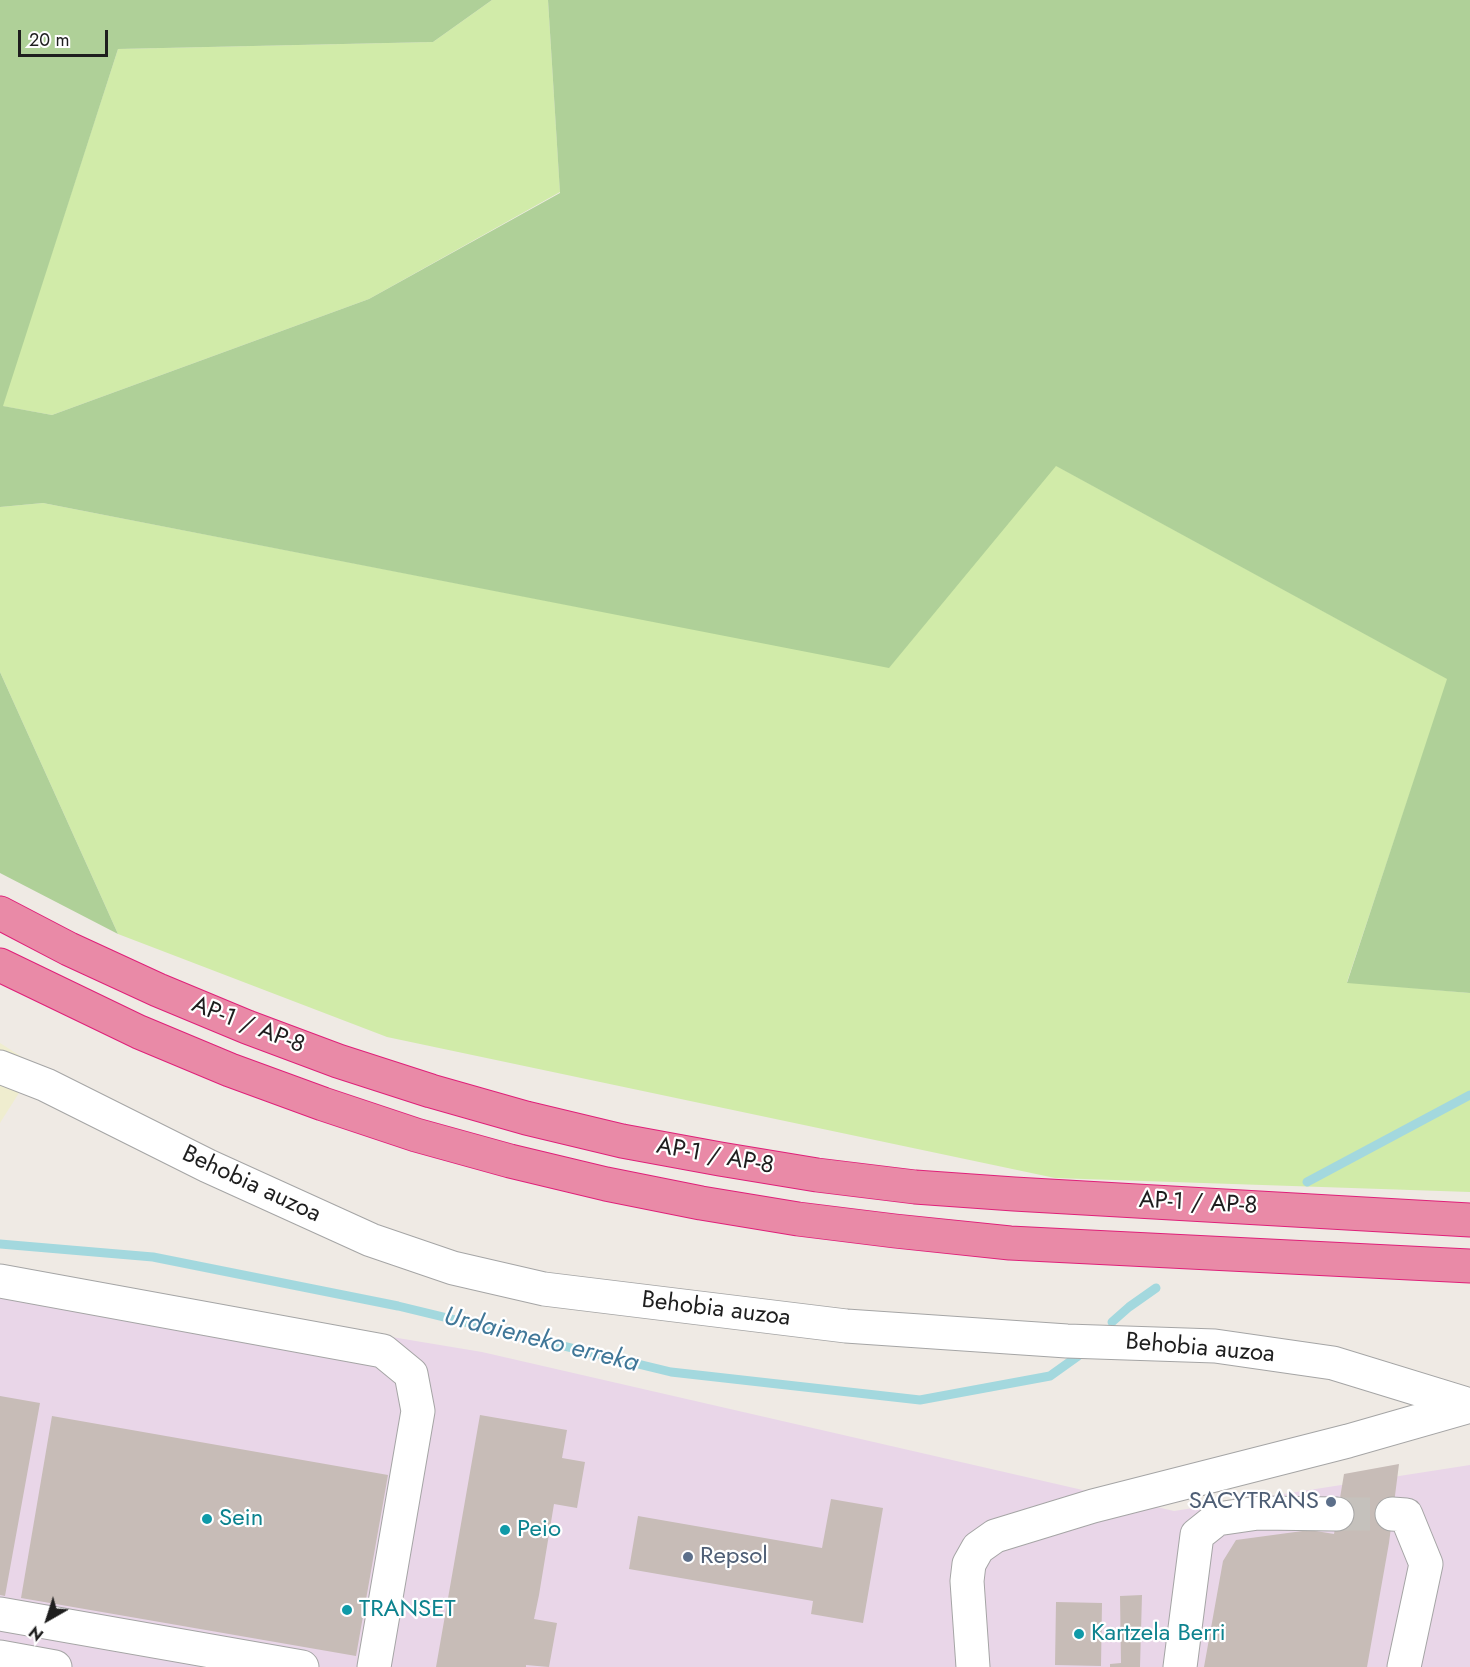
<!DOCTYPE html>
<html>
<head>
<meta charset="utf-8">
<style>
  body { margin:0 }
  #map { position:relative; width:1470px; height:1667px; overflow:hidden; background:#efeae4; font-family:Jost,sans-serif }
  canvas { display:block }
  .north { position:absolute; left:18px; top:1589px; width:60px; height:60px; -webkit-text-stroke:4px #fff; paint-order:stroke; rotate:219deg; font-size:16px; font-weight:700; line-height:24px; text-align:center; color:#1e1e1e }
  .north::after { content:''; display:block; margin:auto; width:21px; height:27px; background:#1e1e1e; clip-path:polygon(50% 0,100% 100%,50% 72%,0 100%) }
  .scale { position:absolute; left:18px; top:30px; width:90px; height:27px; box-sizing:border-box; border:3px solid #1e1e1e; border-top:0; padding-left:8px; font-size:18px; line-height:21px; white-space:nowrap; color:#1e1e1e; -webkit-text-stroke:4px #fff; paint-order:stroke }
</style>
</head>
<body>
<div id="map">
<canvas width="1470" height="1667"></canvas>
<div class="north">N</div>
<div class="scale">20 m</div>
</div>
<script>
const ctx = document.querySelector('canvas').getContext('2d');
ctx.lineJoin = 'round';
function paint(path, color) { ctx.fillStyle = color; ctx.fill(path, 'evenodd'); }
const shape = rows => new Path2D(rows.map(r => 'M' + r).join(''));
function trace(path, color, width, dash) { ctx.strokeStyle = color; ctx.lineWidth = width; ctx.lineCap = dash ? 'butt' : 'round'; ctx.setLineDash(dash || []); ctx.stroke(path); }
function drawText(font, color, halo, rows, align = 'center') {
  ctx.font = font + ' Jost,sans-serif'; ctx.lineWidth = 4.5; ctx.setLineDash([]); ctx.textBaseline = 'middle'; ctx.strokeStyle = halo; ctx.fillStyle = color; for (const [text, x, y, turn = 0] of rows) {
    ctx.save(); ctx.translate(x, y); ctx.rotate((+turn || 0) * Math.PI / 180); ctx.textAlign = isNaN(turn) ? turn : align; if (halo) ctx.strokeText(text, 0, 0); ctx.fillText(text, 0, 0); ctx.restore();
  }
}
paint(shape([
  [0,1272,482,1352,1174,1511,1470,1465,1470,1667,0,1667]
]), '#e9d6e8');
paint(shape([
  [0,1043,36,1066,0,1123]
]), '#efedcf');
paint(shape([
  [492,0,548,0,560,192,369,299,52,415,2,406,118,49,433,42],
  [1055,465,1448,679,1347,982,1470,993,1470,1192,1055,1178,387,1037,118,934,0,672,0,507,43,503,889,667]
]), '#d1eba9');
paint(shape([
  [0,0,492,0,433,42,118,49,3,406,52,415,369,299,560,193,548,0,1470,0,1470,993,1347,983,1447,679,1056,466,889,668,43,503,0,507],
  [0,672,118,934,0,873]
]), '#afd098');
trace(shape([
  [1307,1182,1470,1095],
  [0,1244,153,1257,398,1306,671,1372,920,1400,1050,1376,1078,1356],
  [1112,1322,1129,1307,1156,1288]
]), '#a3d8de', 9);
paint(shape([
  [0,1396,40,1403,5,1596,0,1595],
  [480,1415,567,1430,562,1458,585,1462,577,1508,554,1504,539,1595,534,1619,557,1623,549,1667,526,1665,526,1667,436,1667],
  [52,1416,388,1475,356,1656,21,1598],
  [1399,1464,1389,1543,1367,1667,1204,1667,1223,1561,1236,1540,1310,1530,1334,1534,1344,1474],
  [831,1499,883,1508,863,1623,811,1614,813,1601,629,1569,638,1516,822,1548],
  [1142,1595,1140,1667,1110,1667,1110,1664,1121,1663,1120,1596],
  [1056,1602,1102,1603,1101,1666,1055,1665]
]), '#c7bcb7');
trace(shape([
  [1337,1514,1392,1514]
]), '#c5c1bc', 33, [33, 16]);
const minor = shape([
  [0,1067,46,1085,208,1166,371,1240,453,1268,544,1289,846,1326,1067,1341,1215,1346,1333,1363,1470,1405],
  [0,1281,383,1351,411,1374,418,1411,374,1667],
  [1392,1514,1406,1515,1426,1564,1404,1667],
  [0,1614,302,1667],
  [0,1657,55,1667],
  [973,1667,967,1581,969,1564,978,1548,995,1536,1093,1506,1348,1441,1470,1406],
  [1180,1667,1197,1535,1217,1519,1258,1513,1337,1514]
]);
const highway = shape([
  [0,913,69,949,158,990,247,1027,338,1061,431,1091,526,1118,622,1141,720,1159,817,1175,915,1187,1014,1194,1470,1220],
  [0,965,139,1032,230,1070,323,1104,416,1135,510,1161,606,1184,701,1203,798,1219,895,1231,1010,1243,1470,1266]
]);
trace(minor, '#a5a5a5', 35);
trace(highway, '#df2079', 35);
trace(minor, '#fff', 33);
trace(highway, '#e98aa7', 33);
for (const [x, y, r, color] of [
  [1331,1502,6,"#5c6f8a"],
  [207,1519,6,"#0f9aa8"],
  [505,1530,6,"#0f9aa8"],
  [688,1557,6,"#5c6f8a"],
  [347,1610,6,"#0f9aa8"],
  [1079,1634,6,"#0f9aa8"]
]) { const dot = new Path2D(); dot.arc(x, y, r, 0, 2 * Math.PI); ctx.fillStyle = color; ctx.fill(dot); trace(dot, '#fff', 2); }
drawText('24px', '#1e1e1e', '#fff', [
  ["AP-1 / AP-8",248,1026,21],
  ["AP-1 / AP-8",715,1157,10],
  ["Behobia auzoa",251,1185,25],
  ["AP-1 / AP-8",1198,1204,3],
  ["Behobia auzoa",716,1310,7],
  ["Behobia auzoa",1200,1349,5]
]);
drawText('24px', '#4e5e75', '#fff', [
  ["SACYTRANS",1319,1502],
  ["Repsol",700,1557,"left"]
], 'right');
drawText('24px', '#0d838f', '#fff', [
  ["Sein",219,1519],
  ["Peio",517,1530],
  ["TRANSET",359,1610],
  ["Kartzela Berri",1091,1634]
], 'left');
drawText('italic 26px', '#407798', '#fff', [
  ["Urdaieneko erreka",541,1341,14]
]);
</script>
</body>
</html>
